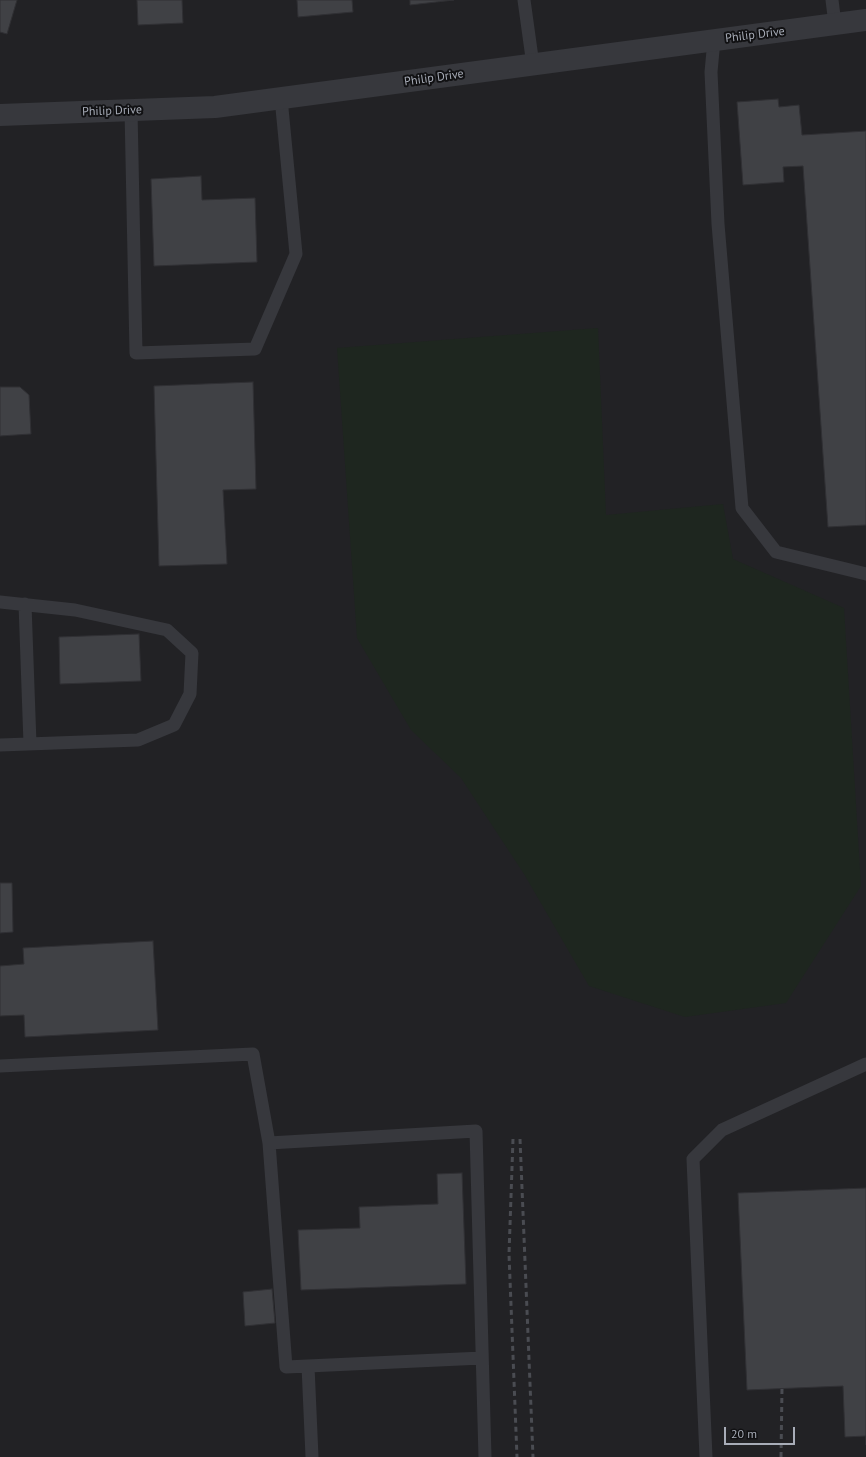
<!DOCTYPE html>
<html>
<head>
<meta charset="utf-8">
<style>
  body { margin:0 }
  #map { position:relative; width:866px; height:1457px; overflow:hidden; background:#161618; font-family:"PT Sans",sans-serif }
  canvas { display:block }
  .scale { position:absolute; left:724px; top:1427px; width:71px; height:18px; box-sizing:border-box; border:2px solid #a8adb8; border-top:0; padding-left:5px; font-size:12px; line-height:14px; white-space:nowrap; color:#a8adb8; -webkit-text-stroke:3px #111113; paint-order:stroke }
</style>
</head>
<body>
<div id="map">
<canvas width="866" height="1457"></canvas>
<div class="scale">20 m</div>
</div>
<script>
const ctx = document.querySelector('canvas').getContext('2d');
ctx.lineJoin = 'round';
function paint(path, color) { ctx.fillStyle = color; ctx.fill(path, 'evenodd'); }
const shape = rows => new Path2D(rows.map(r => 'M' + r).join(''));
function trace(path, color, width, dash) { ctx.strokeStyle = color; ctx.lineWidth = width; ctx.lineCap = dash ? 'butt' : 'round'; ctx.setLineDash(dash || []); ctx.stroke(path); }
function drawText(font, color, halo, rows, align = 'center') {
  ctx.font = font + ' "PT Sans",sans-serif'; ctx.lineWidth = 4; ctx.setLineDash([]); ctx.textBaseline = 'middle'; ctx.strokeStyle = halo; ctx.fillStyle = color; for (const [text, x, y, turn = 0] of rows) {
    ctx.save(); ctx.translate(x, y); ctx.rotate((+turn || 0) * Math.PI / 180); ctx.textAlign = isNaN(turn) ? turn : align; if (halo) ctx.strokeText(text, 0, 0); ctx.fillText(text, 0, 0); ctx.restore();
  }
}
paint(shape([
  [0,0,866,0,866,1457,0,1457]
]), '#222225');
paint(shape([
  [598,328,606,515,723,504,733,559,844,608,861,886,786,1003,685,1017,589,986,524,874,461,778,411,730,357,638,337,348]
]), '#1e261f');
const building = shape([
  [0,0,17,0,7,34,0,32,0,0],
  [137,0,182,0,183,23,138,25,137,0],
  [297,0,352,0,353,12,298,17,297,0],
  [410,0,454,0,410,5,410,0],
  [778,99,779,107,799,105,802,135,866,131,866,525,828,527,803,166,783,167,784,182,743,185,737,102,778,99],
  [201,176,202,200,255,198,257,262,154,266,151,179,201,176],
  [253,382,256,489,223,490,227,564,159,566,154,386,253,382],
  [0,387,20,387,29,395,31,434,0,436,0,387],
  [139,634,141,681,60,684,59,637,139,634],
  [0,883,12,883,13,932,0,933,0,883],
  [153,941,158,1030,25,1037,24,1015,0,1016,0,966,24,964,23,948,153,941],
  [462,1173,466,1284,301,1290,298,1230,360,1228,359,1207,438,1204,437,1174,462,1173],
  [866,1188,866,1445,866,1436,845,1437,843,1386,747,1390,738,1193,866,1188],
  [272,1289,275,1323,245,1326,243,1292,272,1289]
]);
paint(building, '#404145');
trace(building, '#303034', 1);
trace(shape([
  [524,0,533,65],
  [832,0,835,24],
  [714,40,711,72,718,224,742,508,776,552,866,574],
  [131,110,136,353,255,349,296,254,281,98],
  [0,602,75,610,167,630,192,653,190,694,174,725,138,740,0,745],
  [25,604,30,744],
  [0,1066,253,1054,269,1143,476,1131,485,1457],
  [269,1143,286,1367,482,1358],
  [308,1366,312,1457],
  [706,1457,693,1159,722,1130,866,1064]
]), '#37383d', 13);
trace(shape([
  [0,115,215,107,866,20]
]), '#37383d', 22);
trace(shape([
  [513,1139,509,1254,517,1457],
  [520,1139,533,1457],
  [781,1457,782,1388]
]), '#4a4c52', 3, [5, 4]);
drawText('12px', '#a8adb8', '#111113', [
  ["Philip Drive",755,35,-7],
  ["Philip Drive",434,78,-8],
  ["Philip Drive",112,111,-2]
]);
</script>
</body>
</html>
